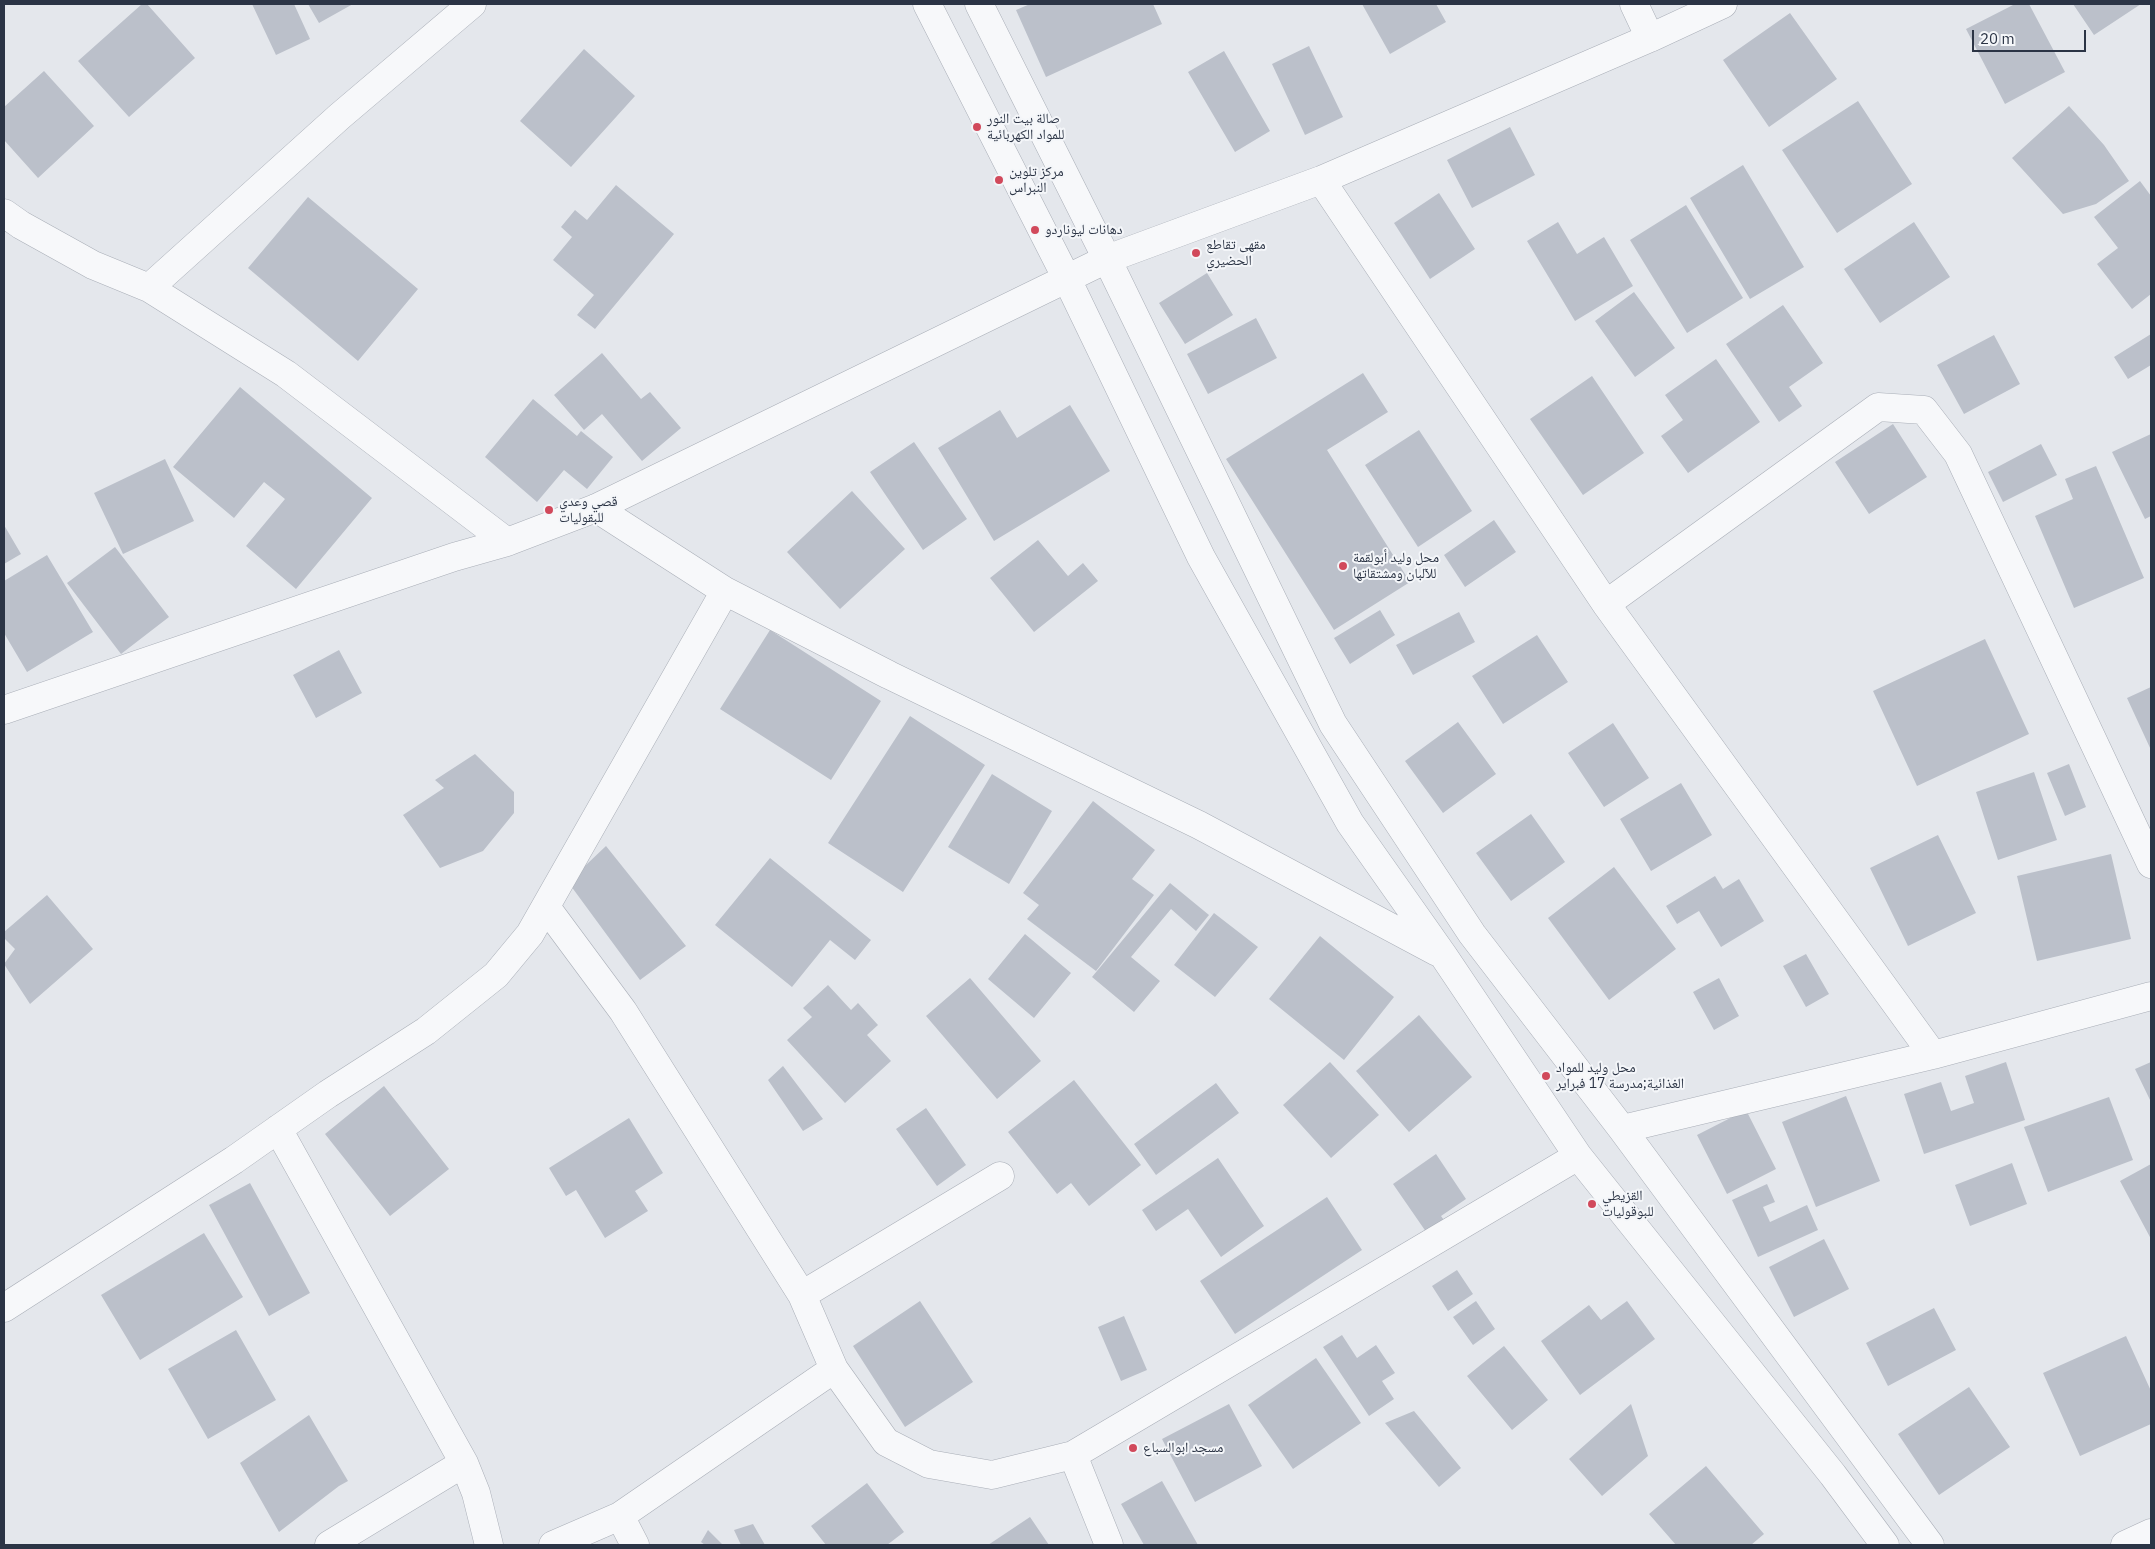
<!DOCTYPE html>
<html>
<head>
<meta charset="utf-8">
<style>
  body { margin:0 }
  #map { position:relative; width:2155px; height:1549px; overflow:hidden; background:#e4e7ec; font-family:"IBM Plex Sans",sans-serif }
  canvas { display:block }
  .frame { position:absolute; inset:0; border:5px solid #2b3445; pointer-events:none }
  .scale { position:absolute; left:1972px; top:30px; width:114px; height:22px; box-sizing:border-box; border:2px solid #2b3445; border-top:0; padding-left:6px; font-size:15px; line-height:18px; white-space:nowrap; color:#2b3445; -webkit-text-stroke:4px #f4f6f9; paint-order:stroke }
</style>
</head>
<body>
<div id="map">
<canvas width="2155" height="1549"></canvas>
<div class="frame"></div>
<div class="scale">20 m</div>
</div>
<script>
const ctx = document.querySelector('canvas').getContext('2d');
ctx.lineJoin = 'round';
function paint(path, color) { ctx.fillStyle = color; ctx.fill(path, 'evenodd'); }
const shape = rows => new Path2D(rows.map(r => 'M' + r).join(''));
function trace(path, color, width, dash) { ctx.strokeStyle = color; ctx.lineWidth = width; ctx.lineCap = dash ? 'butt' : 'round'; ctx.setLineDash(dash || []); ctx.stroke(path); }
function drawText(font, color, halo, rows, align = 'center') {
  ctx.font = font + ' "IBM Plex Sans","Noto Naskh Arabic",sans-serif'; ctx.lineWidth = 4; ctx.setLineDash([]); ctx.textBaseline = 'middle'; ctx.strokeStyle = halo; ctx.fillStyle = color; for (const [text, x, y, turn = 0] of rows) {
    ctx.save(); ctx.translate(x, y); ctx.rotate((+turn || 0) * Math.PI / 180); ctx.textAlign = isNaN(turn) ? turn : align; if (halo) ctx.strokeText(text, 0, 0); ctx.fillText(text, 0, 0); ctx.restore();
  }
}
paint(shape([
  [142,4,147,4,195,58,129,117,78,61],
  [252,4,294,4,310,39,276,55],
  [308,4,353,4,319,23],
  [1030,4,1153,4,1162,24,1046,77,1016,10],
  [1362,4,1436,4,1446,22,1390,54],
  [2015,4,2029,4,2065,72,2005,104,1966,29],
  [2073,4,2141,4,2094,35],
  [1790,13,1837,79,1769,127,1723,60],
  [1309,46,1343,117,1305,135,1272,64],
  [584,49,635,96,571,167,520,121],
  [1224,51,1270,131,1235,152,1188,72],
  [44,71,94,126,38,178,4,140,4,107],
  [1858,101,1912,184,1837,233,1782,150],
  [2069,106,2104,145,2129,181,2096,204,2063,214,2012,158],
  [1510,127,1535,175,1472,208,1447,160],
  [1743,165,1804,267,1750,299,1690,198],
  [2140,181,2151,196,2151,294,2132,309,2097,264,2118,248,2094,217],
  [616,185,674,234,595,329,577,315,594,295,553,260,572,237,561,227,575,210,587,220],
  [1439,193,1475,249,1430,279,1394,223],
  [308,197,418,289,358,361,248,268],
  [1686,205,1743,298,1687,333,1630,240],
  [1558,222,1577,254,1604,237,1633,286,1575,321,1527,241],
  [1914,222,1950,277,1880,323,1844,269],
  [1207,273,1233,315,1185,344,1159,303],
  [1634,292,1675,348,1635,377,1595,321],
  [1783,305,1823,363,1789,387,1802,406,1779,422,1726,344],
  [1256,318,1277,358,1208,394,1187,354],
  [2151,334,2151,365,2128,379,2114,357],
  [1994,335,2020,384,1964,414,1937,365],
  [602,353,641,399,650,392,681,428,642,461,602,414,584,430,554,395],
  [1716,359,1760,422,1688,473,1661,436,1683,420,1665,395],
  [1363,373,1388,412,1327,450,1410,582,1334,630,1226,459],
  [1592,376,1644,453,1583,495,1530,419],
  [240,387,372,498,296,589,246,546,285,499,264,482,234,518,173,467],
  [533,399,577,436,581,431,613,457,587,489,564,470,537,502,485,457],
  [1070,405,1110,471,994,541,938,448,1000,410,1017,438],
  [1893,424,1927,477,1869,514,1835,462],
  [1419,430,1472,511,1418,547,1365,465],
  [2151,434,2151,516,2145,519,2112,452],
  [914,442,967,519,923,550,870,472],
  [2041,444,2057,475,2003,502,1988,472],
  [165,459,194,521,123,554,94,493],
  [2096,466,2144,578,2074,608,2035,516,2073,499,2065,479],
  [852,491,905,549,840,609,787,552],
  [1494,520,1516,552,1465,587,1444,555],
  [4,525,21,554,4,564],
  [1038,540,1068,576,1083,563,1098,581,1034,632,990,578],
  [115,547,169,617,121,654,67,583],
  [47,555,93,632,27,672,4,633,4,581],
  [1380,610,1395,635,1350,664,1334,638],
  [1459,612,1475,642,1413,675,1396,645],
  [770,630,881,701,831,780,720,709],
  [1537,635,1568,682,1503,724,1472,676],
  [1985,639,2029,734,1917,786,1873,691],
  [339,650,362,693,316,718,293,675],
  [2151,687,2151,750,2127,698],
  [910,716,985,765,903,892,828,843],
  [1458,722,1496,774,1443,813,1405,761],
  [1613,723,1649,778,1604,807,1568,753],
  [475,754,514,792,514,813,483,851,440,868,403,815,444,788,435,780],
  [2069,764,2086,807,2065,816,2047,773],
  [2034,772,2057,840,1998,860,1976,792],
  [992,774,1052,811,1009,884,948,847],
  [1681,783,1712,835,1651,871,1620,819],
  [1093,801,1155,850,1132,879,1154,895,1096,971,1027,919,1039,905,1023,893],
  [1531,814,1565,862,1511,901,1476,853],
  [1938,835,1976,913,1908,946,1870,868],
  [606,846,686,946,640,980,568,882],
  [2111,854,2131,939,2037,961,2017,876],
  [770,858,871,940,855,960,830,940,792,987,715,925],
  [1614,867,1676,949,1609,1000,1548,918],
  [1715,876,1723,889,1739,879,1764,921,1721,947,1699,911,1677,924,1666,906],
  [1170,883,1209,915,1196,931,1171,909,1131,957,1160,981,1134,1012,1092,977],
  [47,895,93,949,30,1004,4,964,15,949,4,938,4,932],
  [1214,913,1258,947,1215,997,1174,965],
  [1025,934,1071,973,1034,1018,988,979],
  [1320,936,1394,997,1344,1060,1269,999],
  [1806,954,1829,994,1806,1007,1783,966],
  [970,978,1041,1061,997,1099,926,1016],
  [1719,978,1739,1016,1714,1030,1693,992],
  [828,985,851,1010,858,1003,878,1025,867,1035,891,1061,845,1103,787,1040,812,1017,803,1008],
  [1419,1015,1472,1077,1409,1132,1356,1071],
  [1330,1062,1379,1115,1331,1158,1283,1105],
  [2006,1062,2025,1120,1924,1154,1904,1094,1941,1082,1951,1111,1974,1103,1965,1076],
  [2151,1062,2151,1102,2135,1069],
  [783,1066,823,1119,803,1131,768,1080],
  [1074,1080,1141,1165,1089,1206,1071,1183,1057,1194,1008,1132],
  [1216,1083,1239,1113,1156,1175,1134,1144],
  [384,1086,449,1169,390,1216,325,1134],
  [1846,1096,1880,1181,1816,1207,1782,1122],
  [2109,1097,2133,1160,2048,1192,2024,1127],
  [926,1108,966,1165,937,1186,896,1129],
  [1746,1110,1776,1169,1727,1194,1697,1135],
  [629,1118,663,1173,635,1191,648,1211,605,1238,576,1190,566,1196,549,1168],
  [1436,1154,1466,1199,1441,1216,1449,1227,1431,1239,1393,1184],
  [1218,1158,1264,1226,1221,1257,1188,1209,1156,1231,1142,1210],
  [2012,1163,2027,1204,1970,1226,1955,1185],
  [2151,1164,2151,1239,2120,1181],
  [250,1183,310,1293,269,1316,209,1205],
  [1767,1184,1775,1202,1763,1207,1770,1222,1807,1205,1818,1230,1758,1257,1732,1200],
  [1327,1197,1362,1250,1235,1334,1200,1281],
  [204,1233,243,1297,140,1360,101,1295],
  [1824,1239,1849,1289,1794,1317,1769,1267],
  [1457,1270,1473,1294,1448,1311,1432,1286],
  [920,1301,973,1382,905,1427,853,1346],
  [1476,1301,1495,1329,1473,1345,1453,1317],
  [1627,1301,1655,1339,1580,1395,1541,1341,1589,1305,1601,1320],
  [1934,1308,1956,1350,1888,1386,1866,1343],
  [1124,1316,1147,1370,1121,1381,1098,1327],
  [236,1330,276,1400,208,1439,168,1369],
  [1342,1335,1357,1358,1376,1345,1395,1373,1382,1381,1394,1399,1369,1416,1323,1347],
  [2126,1336,2151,1391,2151,1424,2080,1456,2043,1373],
  [1504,1346,1548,1400,1512,1430,1467,1376],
  [1316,1358,1361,1423,1293,1469,1248,1405],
  [1969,1387,2010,1447,1939,1495,1898,1434],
  [1229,1404,1262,1466,1195,1502,1162,1439],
  [1631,1404,1648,1456,1602,1496,1569,1459],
  [1414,1411,1461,1468,1439,1487,1385,1423],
  [309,1415,348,1481,339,1486,279,1532,240,1463],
  [1706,1466,1764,1534,1751,1545,1676,1545,1649,1514],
  [1162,1481,1198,1545,1144,1545,1121,1504],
  [867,1483,904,1532,887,1545,826,1545,811,1526],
  [1030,1517,1049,1545,988,1545],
  [753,1524,765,1545,741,1545,734,1530],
  [708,1530,723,1545,705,1545,701,1542]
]), '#bbc0ca');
const minor = shape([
  [927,4,1067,279,1201,557,1350,823,1443,955,1578,1156,1833,1475,1885,1545],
  [979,4,1107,259,1333,724,1472,934,1622,1129,1930,1545],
  [1634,4,1650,38],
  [1321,180,1606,604,1933,1055],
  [4,213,21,225,93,265,149,288,286,374,507,542],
  [149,288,340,116,472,4],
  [596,508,725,591,889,675,1199,825,1437,952],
  [1606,604,1878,407,1924,410,1958,454,2151,864],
  [4,710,454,557,507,542,596,508,1107,259,1321,180,1650,38,1723,4],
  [546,907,623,1011,802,1295,834,1369,886,1442,929,1464,992,1475,1073,1455,1578,1156],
  [278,1129,464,1463,476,1493,489,1545],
  [1622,1129,1933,1055,2151,996],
  [802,1295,1000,1176],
  [4,1308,234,1160,328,1094,426,1031,496,975,530,934,725,591],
  [1073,1455,1109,1545],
  [620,1516,635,1545],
  [329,1545,464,1463],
  [553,1545,620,1516,834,1369],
  [2125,1545,2151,1533]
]);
trace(minor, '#a9aeb7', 29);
trace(minor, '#f7f8fa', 28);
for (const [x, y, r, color] of [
  [977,127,5,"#d1495b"],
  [999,180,5,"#d1495b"],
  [1035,230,5,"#d1495b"],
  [1196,253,5,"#d1495b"],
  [549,510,5,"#d1495b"],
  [1343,566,5,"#d1495b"],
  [1546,1076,5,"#d1495b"],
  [1592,1204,5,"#d1495b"],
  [1133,1448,5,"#d1495b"]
]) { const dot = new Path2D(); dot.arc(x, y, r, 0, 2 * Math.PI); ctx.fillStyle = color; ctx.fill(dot); trace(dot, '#f4f6f9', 2); }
drawText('14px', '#2b3445', '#f4f6f9', [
  ["صالة بيت النور",987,119],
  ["للمواد الكهربائية",987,135],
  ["مركز تلوين",1009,172],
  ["النبراس",1009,188],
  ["دهانات ليوناردو",1045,230],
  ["مقهى تقاطع",1206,245],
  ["الحضيري",1206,261],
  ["قصي وعدي",559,502],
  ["للبقوليات",559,518],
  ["محل وليد أبولقمة",1353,558],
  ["للآلبان ومشتقاتها",1353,574],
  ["محل وليد للمواد",1556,1068],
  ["الغذائية;مدرسة 17 فبراير",1556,1084],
  ["القزيطي",1602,1196],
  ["للبوقوليات",1602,1212],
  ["مسجد ابوالسباع",1143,1448]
], 'left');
</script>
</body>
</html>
